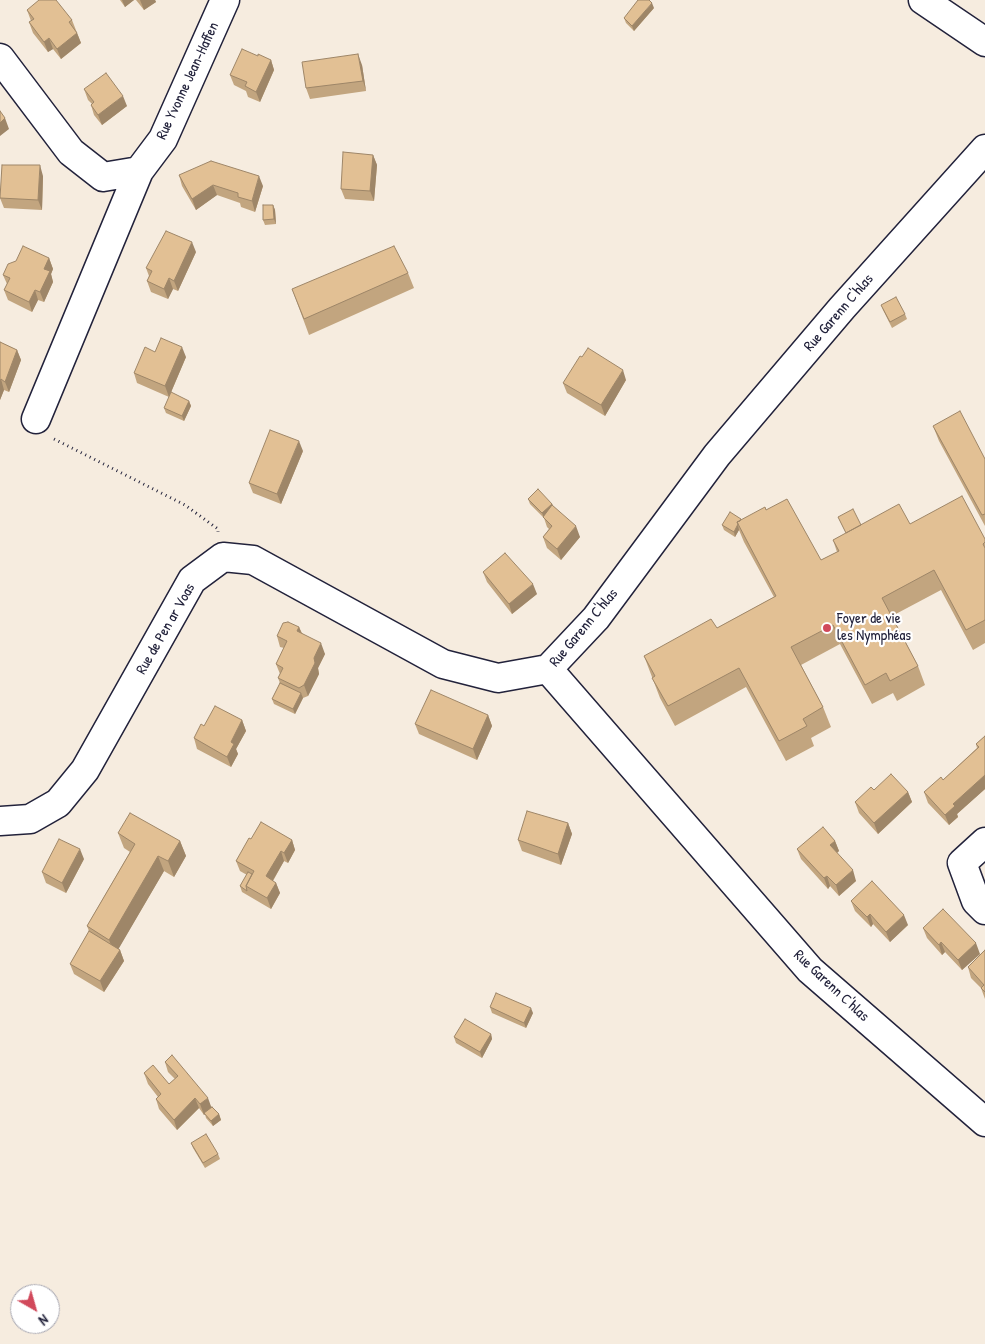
<!DOCTYPE html>
<html>
<head>
<meta charset="utf-8">
<style>
  body { margin:0 }
  #map { position:relative; width:985px; height:1344px; overflow:hidden; background:#f6ecdf; font-family:"Patrick Hand",sans-serif }
  canvas { display:block }
  .north { position:absolute; left:10px; top:1284px; width:50px; height:50px; box-sizing:border-box; background:#fff; border:1px solid #a7a7b1; border-radius:50%; rotate:142deg; font-size:14px; font-weight:700; line-height:20px; text-align:center; color:#22223b }
  .north::after { content:''; display:block; margin:auto; width:18px; height:22px; background:#d1495b; clip-path:polygon(50% 0,100% 100%,50% 72%,0 100%) }
</style>
</head>
<body>
<div id="map">
<canvas width="985" height="1344"></canvas>
<div class="north">N</div>
</div>
<script>
const ctx = document.querySelector('canvas').getContext('2d');
ctx.lineJoin = 'round';
const shape = rows => new Path2D(rows.map(r => 'M' + r).join(''));
function trace(path, color, width, dash) { ctx.strokeStyle = color; ctx.lineWidth = width; ctx.lineCap = dash ? 'butt' : 'round'; ctx.setLineDash(dash || []); ctx.stroke(path); }
function paint(path, color) { ctx.fillStyle = color; ctx.fill(path, 'evenodd'); }
function drawText(font, color, halo, rows, align = 'center') {
  ctx.font = font + ' "Patrick Hand",sans-serif'; ctx.lineWidth = 4.5; ctx.setLineDash([]); ctx.textBaseline = 'middle'; ctx.strokeStyle = halo; ctx.fillStyle = color; for (const [text, x, y, turn = 0] of rows) {
    ctx.save(); ctx.translate(x, y); ctx.rotate((+turn || 0) * Math.PI / 180); ctx.textAlign = isNaN(turn) ? turn : align; if (halo) ctx.strokeText(text, 0, 0); ctx.fillText(text, 0, 0); ctx.restore();
  }
}
const street = shape([
  [923,0,985,42],
  [0,58,71,152,103,177,139,171,163,139,225,0],
  [985,149,842,308,717,455,596,618,548,669,810,970,985,1122],
  [36,419,139,171],
  [0,821,30,819,58,803,85,770,192,580,223,557,253,560,443,664,498,678,548,669],
  [985,842,962,863,976,901,985,910]
]);
trace(street, '#22223b', 31);
trace(shape([
  [54,439,185,505,218,529,218,532]
]), '#22223b', 3, [1, 4]);
trace(street, '#fff', 28);
paint(shape([
  [120,0,134,0,125,7],
  [136,0,155,0,156,2,144,10],
  [654,8,634,31,626,23,624,18],
  [27,10,72,20,81,43,61,59,53,49,48,52,33,33,29,22,31,21],
  [258,56,271,60,274,70,260,102,248,97,246,91,234,85,230,75],
  [362,65,366,91,310,99,306,88],
  [84,89,127,106,102,125,94,115,91,105,92,104,88,100],
  [373,155,377,165,374,201,345,199,341,189],
  [179,175,263,186,255,212,241,207,240,203,217,195,196,210,182,186],
  [43,176,42,210,4,208,0,198],
  [273,205,275,210,276,224,265,225,263,220],
  [196,252,178,291,173,289,168,299,151,292,147,281,149,276,146,268],
  [49,258,53,269,51,274,53,282,44,302,38,300,32,312,8,300,4,290,7,284,3,275],
  [408,273,414,288,309,335,292,289],
  [881,305,905,314,907,319,892,328,883,310],
  [0,342,17,350,21,360,9,392,4,390,0,400],
  [155,352,186,357,169,397,137,383,134,373],
  [626,380,605,416,567,393,563,383],
  [189,401,191,406,184,421,166,413,164,408],
  [933,426,985,459,985,526,939,441],
  [303,451,281,504,253,493,249,483],
  [528,499,552,504,553,506,580,537,561,560,547,548,543,537,549,529,547,527,544,518,530,504],
  [766,510,821,560,837,552,833,540,846,533,838,517,861,525,910,524,985,539,985,643,973,650,941,590,892,616,918,666,925,685,897,701,893,693,872,704,840,644,801,665,823,707,831,727,811,738,814,746,786,761,746,687,675,726,660,698,644,656,717,628,774,597,744,542,739,530,735,537,724,530,722,525,741,519,742,520],
  [483,572,537,594,512,614,487,582],
  [299,627,302,633,325,654,318,668,319,674,308,696,303,698,295,714,274,704,272,699,280,683,278,678,280,674,276,664,284,648,280,647,277,636],
  [488,715,492,726,477,760,419,734,415,724],
  [242,720,246,731,236,749,238,754,231,767,197,749,194,738,204,726],
  [985,736,985,789,957,814,958,817,949,825,928,803,924,792,943,780,977,748,976,744],
  [874,790,908,792,912,802,878,834,859,813,855,802],
  [568,823,572,834,561,865,522,851,518,840],
  [118,833,180,841,186,856,174,877,164,871,118,949,120,950,124,961,104,992,74,974,70,964,89,931,87,926,130,852,124,848],
  [251,839,292,840,295,850,288,863,284,861,273,881,276,883,280,893,271,909,242,892,240,886,247,875,240,871,236,861],
  [835,841,839,851,837,853,856,881,839,896,830,886,828,889,801,859,797,849],
  [84,859,66,893,46,883,42,872],
  [851,901,908,925,890,942,873,924,871,927,855,911],
  [923,928,980,954,962,970,945,952,942,955,927,938],
  [985,950,985,999,981,988,971,978,968,967],
  [490,1007,533,1013,526,1028,492,1013],
  [491,1034,492,1039,482,1058,456,1043,454,1037],
  [165,1062,219,1114,221,1120,213,1126,206,1118,205,1114,204,1115,199,1108,177,1130,159,1109,156,1099,158,1097,148,1084,144,1073,169,1084,175,1079,168,1072],
  [191,1143,218,1154,220,1159,205,1168,193,1148]
]), '#c2a57f');
paint(shape([
  [122,0,134,0,125,7],
  [140,0,155,0,156,2,144,10],
  [652,3,654,8,634,31,632,26],
  [77,33,81,43,61,59,57,49],
  [49,38,53,49,48,52,44,42],
  [358,54,362,65,366,91,363,81],
  [271,60,274,70,260,102,256,92],
  [123,96,127,106,102,125,98,115],
  [5,118,9,129,0,136,0,123],
  [373,155,377,165,374,201,370,191],
  [40,165,43,176,42,210,38,200],
  [259,176,263,186,255,212,252,201],
  [213,185,217,195,196,210,192,199],
  [273,205,275,210,276,224,274,219],
  [192,242,196,252,178,291,174,281],
  [49,258,53,269,51,274,53,282,44,302,40,292,44,269],
  [169,278,173,289,168,299,164,289],
  [35,290,38,300,32,312,29,302],
  [182,347,186,357,169,397,165,386],
  [17,350,21,360,9,392,5,382],
  [623,370,626,380,605,416,601,405],
  [1,379,4,390,0,400,0,381],
  [189,401,191,406,184,421,182,416],
  [299,441,303,451,281,504,277,494],
  [552,504,554,509,543,517,544,518,542,513],
  [738,525,739,530,735,537,734,532],
  [576,526,580,537,561,560,557,549],
  [533,584,537,594,512,614,509,604],
  [299,627,303,637,297,631],
  [321,643,325,654,318,668,319,674,308,696,304,685,314,658],
  [301,693,303,698,295,714,293,709],
  [488,715,492,726,477,760,473,749],
  [242,720,246,731,236,749,238,754,231,767,227,757,231,742],
  [985,775,985,789,957,814,958,817,949,825,945,815,953,804],
  [908,792,912,802,878,834,874,823],
  [568,823,572,834,561,865,558,854],
  [292,840,295,850,288,863,284,853],
  [180,841,186,856,174,877,168,861],
  [835,841,839,851,833,856,830,845],
  [80,849,84,859,66,893,62,883],
  [281,851,284,861,269,887,266,876],
  [158,856,164,871,115,955,109,940],
  [853,870,856,881,839,896,836,885],
  [827,876,830,886,828,889,824,878],
  [276,883,280,893,271,909,267,898],
  [870,914,873,924,871,927,867,917],
  [904,915,908,925,890,942,886,932],
  [941,942,945,952,942,955,939,945],
  [976,943,980,954,962,970,958,960],
  [120,950,124,961,104,992,100,981],
  [531,1008,533,1013,526,1028,524,1023],
  [491,1034,492,1039,482,1058,480,1052],
  [195,1098,199,1108,177,1130,174,1120],
  [208,1098,212,1109,204,1115,200,1104],
  [219,1114,221,1120,213,1126,211,1121]
]), '#9e8668');
const building = shape([
  [39,0,56,0,72,20,69,22,77,33,57,49,49,38,44,42,29,22,34,19,27,10,39,0],
  [638,0,649,0,652,3,632,26,624,18,638,0],
  [242,49,258,56,258,54,271,60,256,92,245,86,247,82,230,75,242,49],
  [358,54,363,81,306,88,302,62,358,54],
  [106,73,123,96,98,115,91,105,94,102,84,89,106,73],
  [0,111,5,118,0,123,0,111],
  [343,152,373,155,370,191,341,189,343,152],
  [211,161,259,176,252,201,238,197,238,193,213,185,192,199,179,175,211,161],
  [2,165,40,165,38,200,0,198,2,165],
  [263,205,273,205,274,219,263,220,263,205],
  [166,231,192,242,174,281,169,278,164,289,147,281,152,271,146,268,166,231],
  [23,246,49,258,44,269,50,271,40,292,35,290,29,302,4,290,10,278,3,275,8,264,16,261,23,246],
  [394,246,408,273,304,319,292,289,394,246],
  [896,297,905,314,890,322,881,305,896,297],
  [161,338,182,347,165,386,134,373,145,347,155,352,161,338],
  [0,342,17,350,5,382,1,379,0,381,0,342],
  [588,348,623,370,601,405,563,383,580,356,582,357,588,348],
  [171,392,189,401,182,416,164,408,171,392],
  [960,411,985,459,985,514,982,515,933,426,960,411],
  [270,430,299,441,277,494,249,483,270,430],
  [538,489,552,504,542,513,528,499,538,489],
  [962,496,985,539,985,542,983,544,985,548,985,620,966,630,934,570,882,598,918,666,890,681,886,673,865,685,833,625,791,647,823,707,803,719,807,726,779,741,739,668,668,706,652,678,655,676,644,656,711,619,717,628,776,596,737,522,765,507,766,510,787,499,821,560,839,551,833,540,899,504,910,524,962,496],
  [552,505,576,526,557,549,543,537,552,526,543,517,552,505],
  [853,509,861,525,846,533,838,517,853,509],
  [730,512,741,519,740,521,737,522,738,524,734,532,722,525,730,512],
  [505,553,533,584,509,604,483,572,505,553],
  [288,622,299,627,297,631,321,643,314,658,315,663,304,685,299,688,278,678,283,668,276,664,287,641,277,636,283,623,288,622],
  [280,683,301,693,293,709,272,699,280,683],
  [431,690,488,715,473,749,415,724,431,690],
  [215,706,242,720,231,742,234,744,227,757,194,738,201,724,204,726,215,706],
  [985,736,985,775,953,804,955,806,945,815,924,792,941,777,943,780,979,747,976,744,985,736],
  [891,774,908,792,874,823,855,802,871,787,874,790,891,774],
  [527,811,568,823,558,854,518,840,527,811],
  [130,813,180,841,168,861,158,856,109,940,87,926,135,844,118,833,130,813],
  [261,822,292,840,284,853,281,851,266,876,276,883,267,898,246,886,254,871,236,861,249,838,251,839,261,822],
  [823,827,835,841,830,845,853,870,836,885,827,876,824,878,797,849,823,827],
  [59,839,80,849,62,883,42,872,59,839],
  [248,872,252,874,246,886,247,891,240,886,248,872],
  [872,881,904,915,886,932,870,914,867,917,851,901,872,881],
  [943,909,976,943,958,960,941,942,939,945,923,928,943,909],
  [89,931,120,950,100,981,70,964,89,931],
  [985,950,985,992,981,988,984,985,968,967,985,950],
  [496,993,531,1008,524,1023,490,1007,496,993],
  [465,1019,491,1034,480,1052,454,1037,465,1019],
  [172,1055,208,1098,200,1104,195,1098,174,1120,156,1099,161,1094,144,1073,153,1065,169,1084,178,1076,165,1062,172,1055],
  [212,1107,219,1114,211,1121,204,1113,212,1107],
  [206,1134,218,1154,203,1163,191,1143,206,1134]
]);
paint(building, '#e2c094');
trace(building, '#9e8668', 1);
for (const [x, y, r, color] of [
  [827,628,5,"#d1495b"]
]) { const dot = new Path2D(); dot.arc(x, y, r, 0, 2 * Math.PI); ctx.fillStyle = color; ctx.fill(dot); trace(dot, '#fff', 2); }
drawText('15px', '#22223b', '#fff', [
  ["Rue Yvonne Jean-Haffen",188,81,-65],
  ["Rue Garenn C'hlas",839,313,-49],
  ["Rue Garenn C'hlas",584,628,-50],
  ["Rue de Pen ar Voas",166,629,-60],
  ["Rue Garenn C'hlas",831,986,43]
]);
drawText('15px', '#22223b', '#fff', [
  ["Foyer de vie",837,619],
  ["les Nymphéas",837,636]
], 'left');
</script>
</body>
</html>
